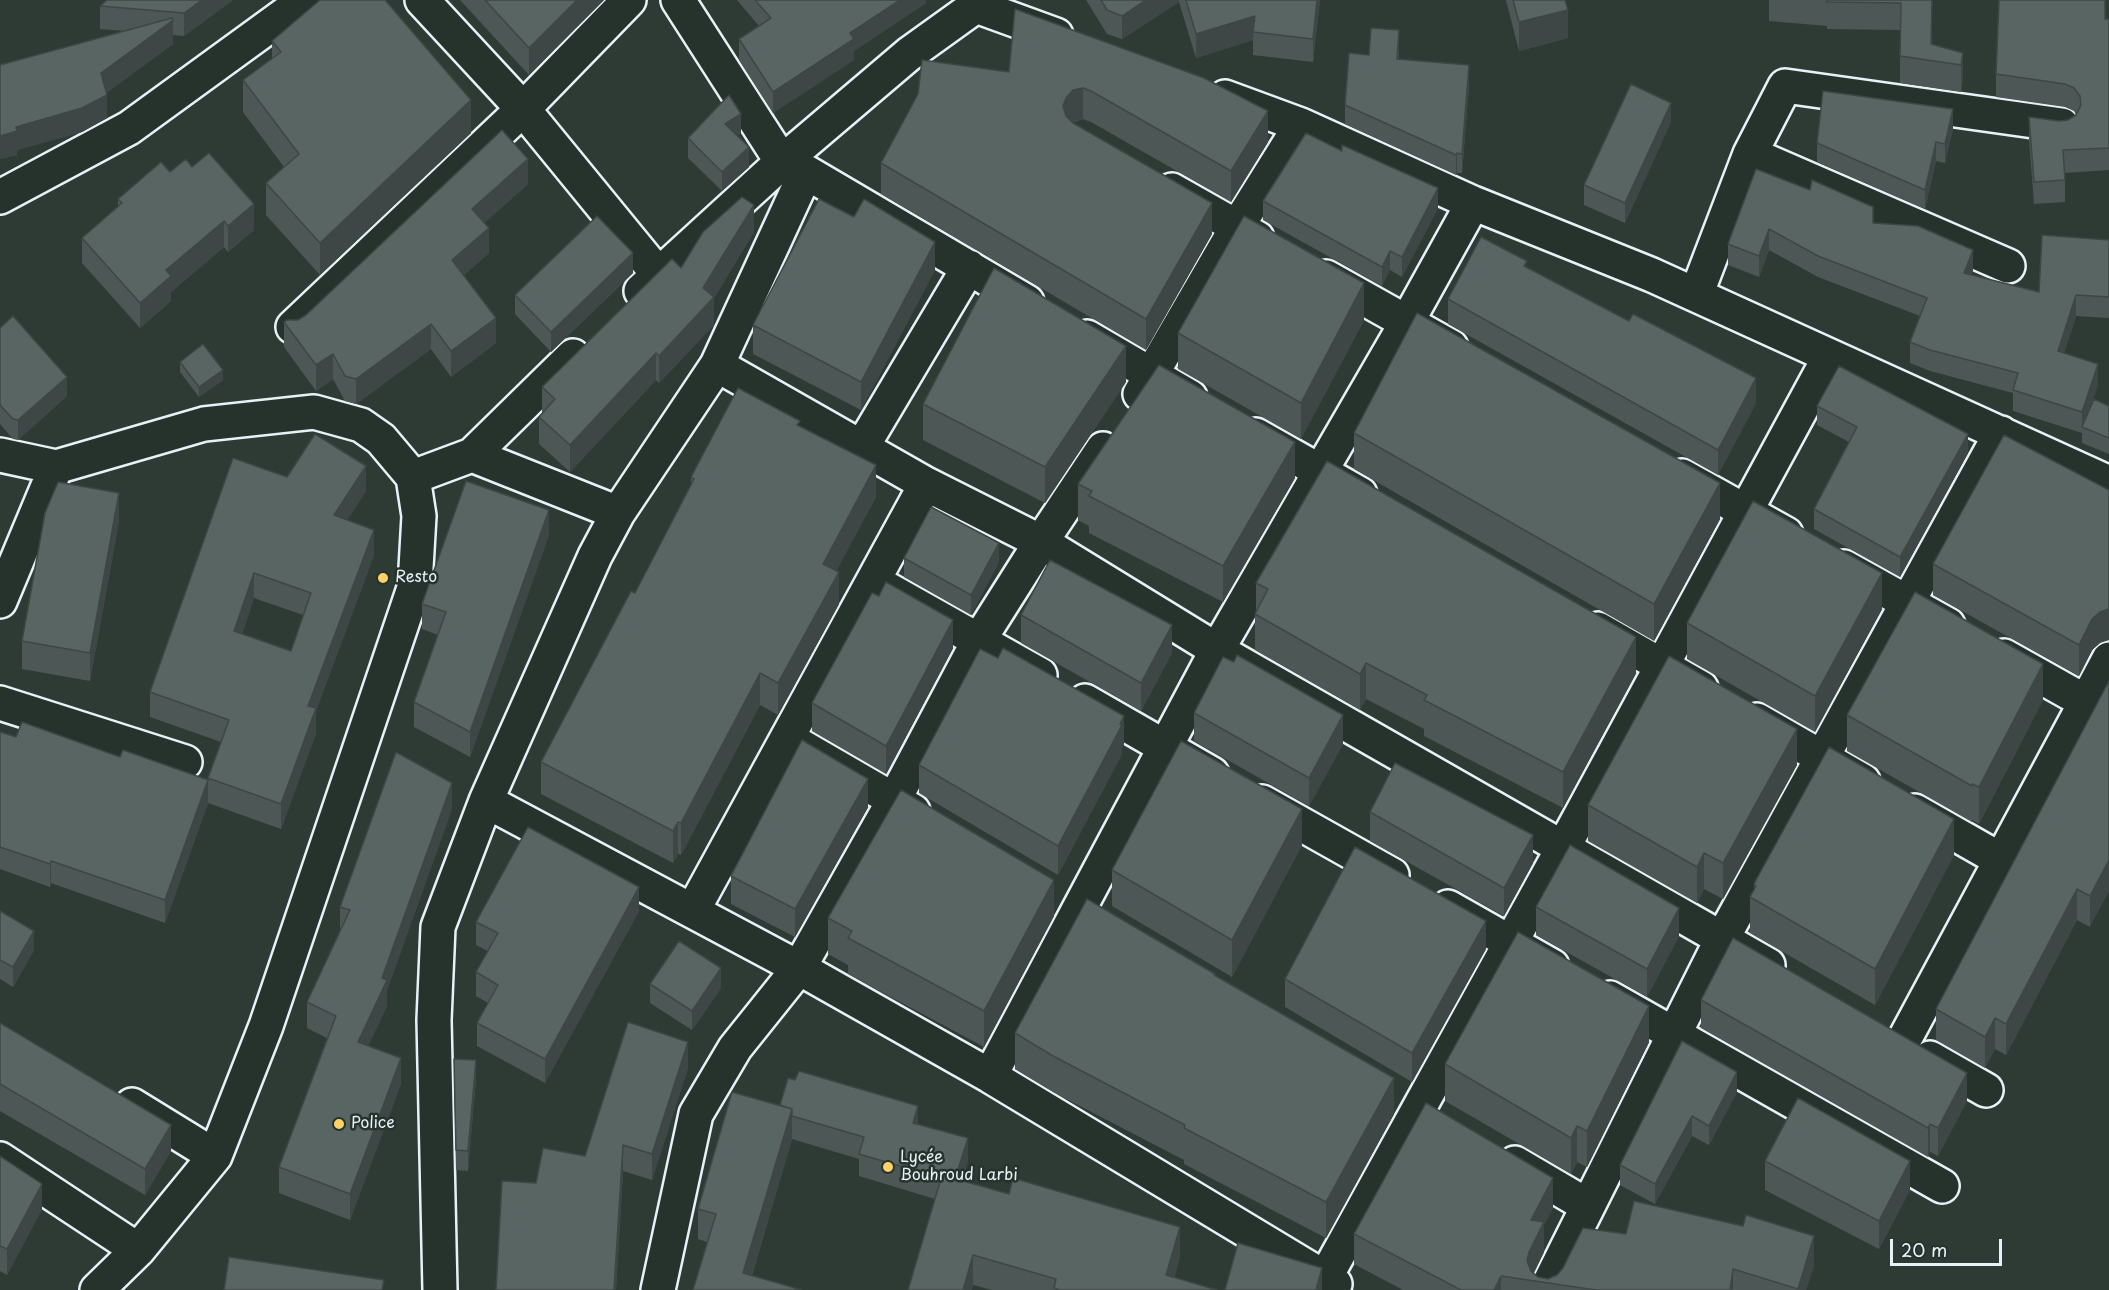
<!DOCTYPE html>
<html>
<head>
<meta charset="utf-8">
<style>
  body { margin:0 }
  #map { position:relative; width:2109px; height:1290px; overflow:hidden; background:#2e3b35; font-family:"Playpen Sans",sans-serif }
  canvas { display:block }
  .scale { position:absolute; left:1890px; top:1239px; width:112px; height:27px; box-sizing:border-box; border:3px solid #e8f1f8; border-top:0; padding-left:8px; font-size:18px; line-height:21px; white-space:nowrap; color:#e8f1f8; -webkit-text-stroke:4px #26332d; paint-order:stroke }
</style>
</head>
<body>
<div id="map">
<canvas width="2109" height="1290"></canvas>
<div class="scale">20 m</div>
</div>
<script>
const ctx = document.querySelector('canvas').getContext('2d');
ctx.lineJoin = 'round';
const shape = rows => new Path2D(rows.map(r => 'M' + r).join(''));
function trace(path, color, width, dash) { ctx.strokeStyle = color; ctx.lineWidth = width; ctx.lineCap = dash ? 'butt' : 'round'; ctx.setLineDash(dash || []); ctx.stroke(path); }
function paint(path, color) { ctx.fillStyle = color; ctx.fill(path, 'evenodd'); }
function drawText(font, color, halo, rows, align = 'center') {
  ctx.font = font + ' "Playpen Sans",sans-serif'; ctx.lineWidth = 5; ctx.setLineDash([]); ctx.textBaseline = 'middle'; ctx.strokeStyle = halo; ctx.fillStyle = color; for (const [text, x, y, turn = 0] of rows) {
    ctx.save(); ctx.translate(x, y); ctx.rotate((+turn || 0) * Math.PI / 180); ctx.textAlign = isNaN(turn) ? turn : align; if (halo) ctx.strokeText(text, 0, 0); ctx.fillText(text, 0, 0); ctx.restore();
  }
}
const minor = shape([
  [422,0,523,109,658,274],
  [678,0,782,162,806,172,1027,302],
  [976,6,1056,35],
  [1225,97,1301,125,1473,203,1652,275,2109,483],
  [1750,154,2008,266],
  [1172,190,1257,238],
  [0,197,129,128,305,0],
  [1326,277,1451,347],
  [641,291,782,162,909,54,984,0],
  [1696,295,1750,154,1785,86,2062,125],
  [293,327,523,109,629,0],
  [1087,337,1190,397],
  [717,365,926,484,1041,542,1217,650,1768,965],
  [1140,394,1237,227,1301,125],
  [1256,435,1360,494],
  [862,447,969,267],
  [0,455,56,467,204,424,314,412,361,425,381,439,413,477,419,516,415,585,266,1026,215,1156,138,1250,97,1290],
  [472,455,573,356],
  [1682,476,1786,534],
  [413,477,472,455,618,513],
  [1844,567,1948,625],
  [873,581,1040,675],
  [0,601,56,467],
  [1598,629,1701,688],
  [2004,656,2086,702],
  [1085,701,1212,774],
  [0,703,185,762],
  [1757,720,1863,781],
  [787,738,913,811],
  [486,801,799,968,990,1076,1335,1284],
  [1262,802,1392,875],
  [1915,811,2001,860],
  [1448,907,1552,966],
  [693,910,926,484],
  [1610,998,1942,1186],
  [1903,1042,2109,659],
  [1930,1058,1986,1090],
  [990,1076,1217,650,1407,322,1473,203],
  [132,1105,215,1156],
  [0,1159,138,1250],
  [1515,1163,1588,1206],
  [1325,1278,1563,848,1830,356],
  [440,1290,434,1020,438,927,486,801,595,556,618,513,717,365,806,172],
  [658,1290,696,1114,735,1048,799,968,894,800,979,640,1041,542,1103,449],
  [1546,1290,1722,939,2001,433]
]);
trace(minor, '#e8f1f8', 38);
trace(minor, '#26332d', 33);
paint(shape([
  [233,0,184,36,173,35,173,44,106,93,107,118,82,132,17,150,17,155,0,159,0,65,126,31,100,29,100,6],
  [460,0,604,0,529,75],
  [737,0,926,0,926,3,854,51,854,60,773,113,739,60,739,39,759,26],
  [1086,0,1320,0,1313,62,1253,55,1253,40,1196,58,1179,2,1122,39,1107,34],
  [1506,0,1565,0,1568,38,1519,51],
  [1769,0,1932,0,1932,44,1963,53,1963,80,1961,92,1900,83,1900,30,1827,29,1827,26,1769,21],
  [1015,9,1268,142,1231,202,1091,122,1083,119,1072,123,1212,234,1146,350,881,194,881,163,1009,72],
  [2106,19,2109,19,2109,170,2065,173,2065,202,2034,204,2029,139,2029,117,2059,121,2068,120,2076,115,2074,111,2065,107,1996,97,1996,74],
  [272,41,471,133,320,275,266,215,266,183,284,167,243,112,243,80,272,59],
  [1399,49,1399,59,1469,85,1462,173,1457,173,1456,175,1345,124,1345,105,1369,55],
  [1671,122,1625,223,1584,205,1584,185],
  [1953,129,1945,163,1936,161,1925,209,1817,162,1817,143],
  [741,133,737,136,749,167,722,191,688,158,688,138],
  [192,167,254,230,228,252,224,247,171,292,171,301,140,328,82,263,82,238,118,206,118,199,170,172],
  [1756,169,1873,223,1973,271,1971,275,2039,292,2109,240,2109,318,2076,316,2064,353,2098,385,2090,408,2109,406,2109,454,2082,443,2082,433,2013,411,2013,393,1930,371,1910,363,1910,342,1920,316,1818,277,1769,250,1759,277,1728,265,1728,244],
  [528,184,484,223,489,253,464,275,496,343,451,377,431,349,356,404,345,401,333,379,316,391,284,347,284,322,298,320],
  [1263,201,1438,208,1402,277,1390,270,1382,286,1263,220],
  [754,232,714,298,714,325,659,383,656,380,570,472,539,444,539,417,542,414,542,387,681,268],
  [1527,267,1756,403,1718,475,1448,324,1448,299],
  [935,270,861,410,753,354,753,325],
  [633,273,551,352,515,314,515,295],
  [1364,320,1301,439,1178,369,1178,333],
  [0,328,67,396,18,440,13,439,0,424],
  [180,362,223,380,199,397,180,372],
  [1126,382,1045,503,923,440,923,404],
  [1817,406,1968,453,1900,577,1814,529,1814,509,1849,442,1817,425],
  [800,426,876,497,836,571,839,604,778,715,760,705,681,855,678,854,673,863,541,794,541,762,635,593,691,486,691,477],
  [1354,433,1720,519,1654,641,1354,469],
  [287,477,366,491,347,520,374,555,316,711,316,733,281,829,208,803,165,923,51,883,50,887,0,869,0,732,16,737,120,757,208,780,221,742,150,717,150,692],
  [254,598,303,615,291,651,242,634],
  [1295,478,1223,602,1089,533,1089,526,1078,520,1078,484],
  [119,521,90,681,22,669,22,641],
  [549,535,470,757,414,727,414,702,438,635,422,629,422,604],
  [904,558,999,562,971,615,904,577],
  [1933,564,2100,643,2092,650,2079,676,1933,595],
  [1256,583,1636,673,1563,808,1424,736,1424,729,1366,699,1360,710,1255,650,1255,614,1256,611],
  [1882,609,1815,732,1687,659,1687,623],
  [1021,615,1172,653,1141,711,1021,643],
  [953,648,886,774,812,731,812,703],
  [2109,681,2090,927,2077,920,2006,1055,1995,1049,1985,1068,1936,1040,1936,1009],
  [2043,700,1979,824,1972,820,1972,822,1847,751,1847,715],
  [1194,713,1343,744,1309,806,1194,741],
  [1124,744,1122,748,1122,754,1058,875,919,793,919,765],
  [1797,765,1723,899,1704,889,1697,903,1588,841,1588,805],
  [868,807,795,937,731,904,731,876],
  [452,809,387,990,387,1006,368,1046,401,1084,350,1220,279,1193,279,1167,327,1038,307,1028,307,1002,340,931,340,907],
  [1370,812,1533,863,1504,916,1370,841],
  [1302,845,1232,977,1112,906,1112,870],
  [1954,855,1875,1005,1750,933,1750,897,1754,891,1754,885],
  [1536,907,1679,936,1647,997,1536,935],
  [0,911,34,950,13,987,0,979],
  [639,911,545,1083,477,1046,477,1023,488,1003,476,996,476,972,488,951,476,945,476,922],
  [1054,916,984,1047,848,974,848,965,828,954,828,918],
  [1486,949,1412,1082,1285,1007,1285,979],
  [1215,976,1394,1114,1326,1238,1184,1164,1184,1160,1053,1092,1015,1069,1015,1033],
  [650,984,721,988,692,1030,650,1003],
  [1701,1000,1967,1101,1938,1156,1930,1152,1928,1157,1701,1028],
  [0,1023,171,1151,145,1195,0,1111],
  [1682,1041,1737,1092,1709,1145,1692,1136,1655,1204,1620,1185,1620,1165],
  [1649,1042,1587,1167,1577,1162,1571,1174,1445,1101,1445,1064],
  [688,1068,652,1180,623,1171,616,1290,496,1290,585,1156],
  [454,1078,476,1079,468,1171,456,1170],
  [780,1105,918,1124,968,1161,962,1180,1180,1257,1174,1278,1217,1290,992,1290,973,1285,935,1199,859,1176,859,1159,792,1139,752,1275,693,1290,707,1242,698,1239,698,1209],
  [0,1156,42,1209,7,1275,0,1271],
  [1765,1161,1910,1190,1879,1249,1765,1190],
  [1553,1208,1544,1225,1544,1252,1534,1273,1538,1277,1548,1279,1814,1266,1806,1290,1403,1290,1354,1264,1354,1234]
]), '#4d5755');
paint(shape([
  [202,0,233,0,184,36,184,13],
  [577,0,604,0,529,75,529,48],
  [900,0,926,0,926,3,854,51,854,60,773,113,773,92,850,33],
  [1146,0,1179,0,1179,2,1122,39,1122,16],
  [1317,0,1320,0,1313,62,1313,39],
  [1568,10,1568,38,1519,51,1519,22],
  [1255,16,1253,40,1196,58,1196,34],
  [173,20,173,44,101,97,101,73],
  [1399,30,1399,49,1397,78,1397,59],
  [1963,53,1963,80,1961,92,1961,65],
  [1469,65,1469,85,1462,173,1462,154],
  [1083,88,1083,119,1073,122,1066,129,1063,106,1066,98,1073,90],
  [107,95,107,118,82,132,17,150,17,155,0,159,0,136,16,127],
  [471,100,471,133,320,275,320,243],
  [1671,103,1671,122,1625,223,1625,203],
  [1953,109,1953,129,1945,163,1945,144],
  [1268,111,1268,142,1231,202,1231,171],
  [741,114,741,133,725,143,725,124],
  [1936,142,1936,161,1925,209,1925,190],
  [749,147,749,167,722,191,722,172],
  [1457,153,1457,173,1456,175,1456,155],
  [528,159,528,184,472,234,472,209],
  [1438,188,1438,208,1402,277,1402,257],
  [1212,203,1212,234,1146,350,1146,319],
  [254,204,254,230,228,252,228,226],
  [754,205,754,232,714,298,714,325,659,383,659,356,703,288],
  [224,221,224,247,171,292,171,301,140,328,140,303,166,270],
  [489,228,489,253,452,285,452,260],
  [1769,229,1769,250,1759,277,1759,256],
  [935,242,935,270,861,410,861,382],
  [1973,250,1973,271,1964,294,1964,273],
  [1390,251,1390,270,1382,286,1382,267],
  [633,253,633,273,551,352,551,332],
  [1364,283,1364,320,1301,439,1301,403],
  [2076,295,2076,316,2058,372,2058,351],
  [496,318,496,343,451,377,451,351],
  [431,324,431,349,356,404,356,379],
  [1126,346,1126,382,1045,503,1045,467],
  [656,353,656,380,570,472,570,445],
  [333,354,333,379,316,391,316,365],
  [2098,364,2098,385,2084,428,2082,427,2082,412],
  [223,370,223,380,199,397,199,387],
  [67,377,67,396,18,440,18,420],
  [1756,378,1756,403,1718,475,1718,450],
  [1968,434,1968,453,1900,577,1900,557],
  [1295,442,1295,478,1223,602,1223,566],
  [876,465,876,497,823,596,823,564],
  [366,466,366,491,334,540,334,515],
  [1720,483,1720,519,1654,641,1654,604],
  [119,493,119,521,90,681,90,653],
  [549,510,549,535,470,757,470,732],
  [374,530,374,555,316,711,316,733,281,829,281,804,308,706],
  [999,543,999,562,971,615,971,595],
  [839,572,839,604,778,715,778,683],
  [254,573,254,598,234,656,234,631],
  [1882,573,1882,609,1815,732,1815,696],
  [2109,609,2109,640,2100,643,2092,650,2079,676,2079,645,2092,619,2100,612],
  [953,620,953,648,886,774,886,746],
  [1172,625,1172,653,1141,711,1141,683],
  [1636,637,1636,673,1563,808,1563,772],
  [1366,663,1366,699,1360,710,1360,674],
  [2043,664,2043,700,1979,824,1979,787],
  [760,673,760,705,681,855,681,823],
  [1343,715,1343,744,1309,806,1309,778],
  [1124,716,1124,744,1122,748,1122,754,1058,875,1058,846],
  [1797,729,1797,765,1723,899,1723,863],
  [868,779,868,807,795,937,795,909],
  [208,780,208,803,165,923,165,900],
  [452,783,452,809,387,990,387,1006,358,1068,358,1042,382,978],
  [1302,809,1302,845,1232,977,1232,940],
  [1954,819,1954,855,1875,1005,1875,969],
  [678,822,678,854,673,863,673,831],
  [1533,835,1533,863,1504,916,1504,888],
  [1704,853,1704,889,1697,903,1697,867],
  [2109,860,2109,891,2090,927,2090,896],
  [51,861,51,883,50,887,50,864],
  [1054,880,1054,916,984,1047,984,1011],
  [639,887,639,911,545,1083,545,1059],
  [2077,889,2077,920,2006,1055,2006,1024],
  [1679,908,1679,936,1647,997,1647,969],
  [1486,921,1486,949,1412,1082,1412,1053],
  [34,931,34,950,13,987,13,967],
  [721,968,721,988,692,1030,692,1011],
  [1649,1006,1649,1042,1587,1167,1587,1131],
  [1995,1018,1995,1049,1985,1068,1985,1037],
  [688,1042,688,1068,652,1180,652,1154],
  [401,1058,401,1084,350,1220,350,1194],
  [476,1060,476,1079,468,1171,468,1151],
  [1737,1072,1737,1092,1709,1145,1709,1126],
  [1967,1073,1967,1101,1938,1156,1938,1128],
  [1394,1078,1394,1114,1326,1238,1326,1202],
  [918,1106,918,1129,913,1123],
  [792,1109,792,1139,747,1290,743,1273],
  [1692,1116,1692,1136,1655,1204,1655,1184],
  [1930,1124,1930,1152,1928,1157,1928,1128],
  [171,1125,171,1151,145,1195,145,1169],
  [1577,1126,1577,1162,1571,1174,1571,1138],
  [968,1138,968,1161,954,1205,954,1182],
  [623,1145,623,1171,616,1290,614,1290],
  [1910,1161,1910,1190,1879,1249,1879,1221],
  [1553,1178,1553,1208,1544,1225,1544,1252,1530,1280,1527,1261,1531,1220],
  [42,1184,42,1209,7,1275,7,1249],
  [1180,1227,1180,1257,1170,1290,1166,1275],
  [1814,1236,1814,1266,1806,1290,1798,1290],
  [973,1255,973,1285,972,1290,963,1290],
  [1322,1268,1322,1290,1316,1290],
  [1733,1269,1733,1290,1730,1290],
  [1501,1276,1501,1290,1494,1290]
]), '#3e4745');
const building = shape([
  [107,0,202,0,184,13,100,6,107,0],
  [320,0,385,0,471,100,320,243,266,183,299,154,243,80,281,52,272,41,320,0],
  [485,0,577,0,529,48,485,0],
  [755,0,900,0,850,33,854,39,773,92,739,39,771,18,755,0],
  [1101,0,1146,0,1122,16,1107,10,1101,0],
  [1186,0,1317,0,1313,39,1253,32,1255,16,1196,34,1186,0],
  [1513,0,1565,0,1568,10,1519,22,1513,0],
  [1827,0,1932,0,1931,44,1963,53,1961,65,1900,56,1901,3,1827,2,1827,0],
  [1999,0,2105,0,2105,19,2109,19,2109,148,2063,150,2065,180,2034,182,2029,117,2059,121,2068,120,2076,115,2081,105,2080,96,2074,88,2065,84,1996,74,1999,0],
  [1015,9,1204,78,1268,111,1231,171,1091,91,1083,88,1073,90,1066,98,1063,106,1066,116,1073,123,1212,203,1146,319,881,163,918,94,922,60,1009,72,1015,9],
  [172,18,173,20,101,73,107,95,82,108,16,127,17,131,0,136,0,65,172,18],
  [1371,28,1399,30,1397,59,1469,65,1462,154,1457,153,1456,155,1345,105,1349,53,1369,55,1371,28],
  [1631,84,1671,103,1625,203,1584,185,1631,84],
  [1823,91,1953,109,1945,144,1936,142,1925,190,1817,143,1823,91],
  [729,95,741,114,725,124,749,147,722,172,688,138,729,95],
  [502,130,528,159,472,209,489,228,452,260,496,318,451,351,431,324,356,379,345,376,333,354,316,365,284,322,287,320,298,320,306,315,502,130],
  [1306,133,1342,151,1342,145,1438,188,1402,257,1390,251,1382,267,1263,201,1306,133],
  [209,153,254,204,228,226,224,221,166,270,171,276,140,303,82,238,122,203,118,199,161,162,170,172,186,159,192,167,209,153],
  [1756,169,1810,190,1812,180,1873,207,1873,223,1918,226,1973,250,1964,273,2039,292,2042,235,2109,240,2109,297,2076,295,2058,351,2098,364,2082,412,2013,390,2018,373,1930,350,1910,342,1927,298,1818,256,1769,229,1759,256,1728,244,1756,169],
  [742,197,754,205,703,288,714,297,659,356,656,353,570,445,539,417,555,399,542,387,672,259,681,268,703,232,742,197],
  [819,199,854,217,864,199,935,242,861,382,753,325,819,199],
  [597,216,633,253,551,332,515,295,597,216],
  [1244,216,1364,283,1301,403,1178,333,1244,216],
  [1481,237,1527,261,1524,266,1629,321,1633,314,1756,378,1718,450,1448,299,1481,237],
  [994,268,1126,346,1045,467,923,404,994,268],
  [1417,313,1720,483,1654,604,1354,433,1417,313],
  [13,316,67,377,18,420,13,419,0,405,0,328,13,316],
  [203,344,223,370,199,387,180,362,203,344],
  [1159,365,1295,442,1223,566,1089,496,1092,491,1078,484,1159,365],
  [1839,366,1968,434,1900,557,1814,509,1857,427,1817,406,1839,366],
  [738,388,800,421,797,425,876,465,823,564,839,572,778,683,760,673,681,823,678,822,673,831,541,762,631,591,635,593,694,479,691,477,738,388],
  [2094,399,2109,406,2109,438,2082,427,2094,399],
  [315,434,366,466,334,515,374,530,308,706,316,708,281,804,208,778,229,720,150,692,233,458,287,477,315,434],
  [254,573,311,593,291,651,234,631,254,573],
  [2004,435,2109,490,2109,609,2100,612,2092,619,2079,645,1933,564,2004,435],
  [1327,461,1636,637,1563,772,1424,700,1427,695,1366,663,1360,674,1255,614,1268,589,1256,583,1327,461],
  [466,481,549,510,470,732,414,702,446,612,422,604,466,481],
  [58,482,119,493,90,653,22,641,45,513,58,482],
  [1753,501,1882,573,1815,696,1687,623,1753,501],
  [931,507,999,543,971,595,904,558,931,507],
  [1050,560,1172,625,1141,683,1021,615,1050,560],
  [886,582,953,620,886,746,812,703,872,593,879,596,886,582],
  [1915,592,2043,664,1979,787,1972,784,1972,786,1847,715,1915,592],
  [1003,648,1124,716,1120,724,1122,725,1058,846,919,765,980,649,998,658,1003,648],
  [1237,655,1343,715,1309,778,1194,713,1223,657,1234,662,1237,655],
  [1669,656,1797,729,1723,863,1704,853,1697,867,1588,805,1669,656],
  [2109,681,2109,860,2090,896,2077,889,2006,1024,1995,1018,1985,1037,1936,1009,2109,681],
  [22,722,120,757,123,750,208,780,165,900,51,861,50,864,0,847,0,732,16,737,22,722],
  [802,740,868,779,795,909,731,876,802,740],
  [1181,741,1302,809,1232,940,1112,870,1181,741],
  [1829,747,1954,819,1875,969,1750,897,1756,886,1754,885,1756,880,1829,747],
  [396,752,452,783,382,978,387,980,358,1042,401,1058,350,1194,279,1167,336,1016,307,1002,350,910,340,907,396,752],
  [1395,763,1533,835,1504,888,1370,812,1395,763],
  [901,790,1054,880,984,1011,848,938,852,931,828,918,901,790],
  [528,827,639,887,545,1059,477,1023,498,985,476,972,498,933,476,922,528,827],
  [1570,845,1679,908,1647,969,1536,907,1570,845],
  [1355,847,1486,921,1412,1053,1285,979,1355,847],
  [1087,899,1215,974,1214,975,1394,1078,1326,1202,1184,1128,1185,1125,1053,1056,1015,1033,1087,899],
  [0,911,34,931,13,967,0,960,0,911],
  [1518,932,1649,1006,1587,1131,1577,1126,1571,1138,1445,1064,1518,932],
  [1733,938,1967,1073,1938,1128,1930,1124,1928,1128,1701,1000,1733,938],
  [679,941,721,968,692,1011,650,984,679,941],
  [628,1022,688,1042,652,1154,623,1145,614,1290,496,1290,502,1181,536,1183,543,1148,585,1156,628,1022],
  [0,1023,171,1125,145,1169,0,1084,0,1023],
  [1682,1041,1737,1072,1709,1126,1692,1116,1655,1184,1620,1165,1682,1041],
  [454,1059,476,1060,468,1151,456,1150,454,1059],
  [799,1071,918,1106,913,1123,968,1138,955,1179,942,1175,941,1178,859,1154,864,1137,792,1116,792,1109,780,1105,788,1078,795,1080,799,1071],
  [732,1092,792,1109,743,1273,802,1290,693,1290,716,1214,698,1209,732,1092],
  [1798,1098,1910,1161,1879,1221,1765,1161,1798,1098],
  [1426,1103,1553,1178,1531,1220,1544,1222,1529,1252,1527,1261,1531,1271,1538,1277,1548,1279,1557,1275,1563,1268,1583,1228,1626,1234,1634,1201,1743,1226,1746,1215,1814,1236,1798,1289,1733,1269,1730,1290,1596,1290,1501,1276,1494,1290,1461,1290,1354,1234,1426,1103],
  [0,1156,42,1184,7,1249,0,1246,0,1156],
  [942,1175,1009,1194,1013,1178,1180,1227,1166,1275,1217,1290,1060,1290,1054,1288,1056,1279,973,1255,963,1290,908,1290,942,1175],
  [1238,1243,1322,1268,1316,1290,1225,1290,1238,1243],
  [229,1257,384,1280,382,1290,224,1290,229,1257]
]);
paint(building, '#596563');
trace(building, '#3e4745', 1.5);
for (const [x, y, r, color] of [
  [383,578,6,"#ffd166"],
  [339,1124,6,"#ffd166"],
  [888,1167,6,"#ffd166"]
]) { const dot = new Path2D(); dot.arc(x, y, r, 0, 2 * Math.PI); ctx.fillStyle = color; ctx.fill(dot); trace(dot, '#26332d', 2); }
drawText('16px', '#e8f1f8', '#26332d', [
  ["Resto",395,578],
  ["Police",351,1124],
  ["Lycée",900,1158],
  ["Bouhroud Larbi",900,1176]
], 'left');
</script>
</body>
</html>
